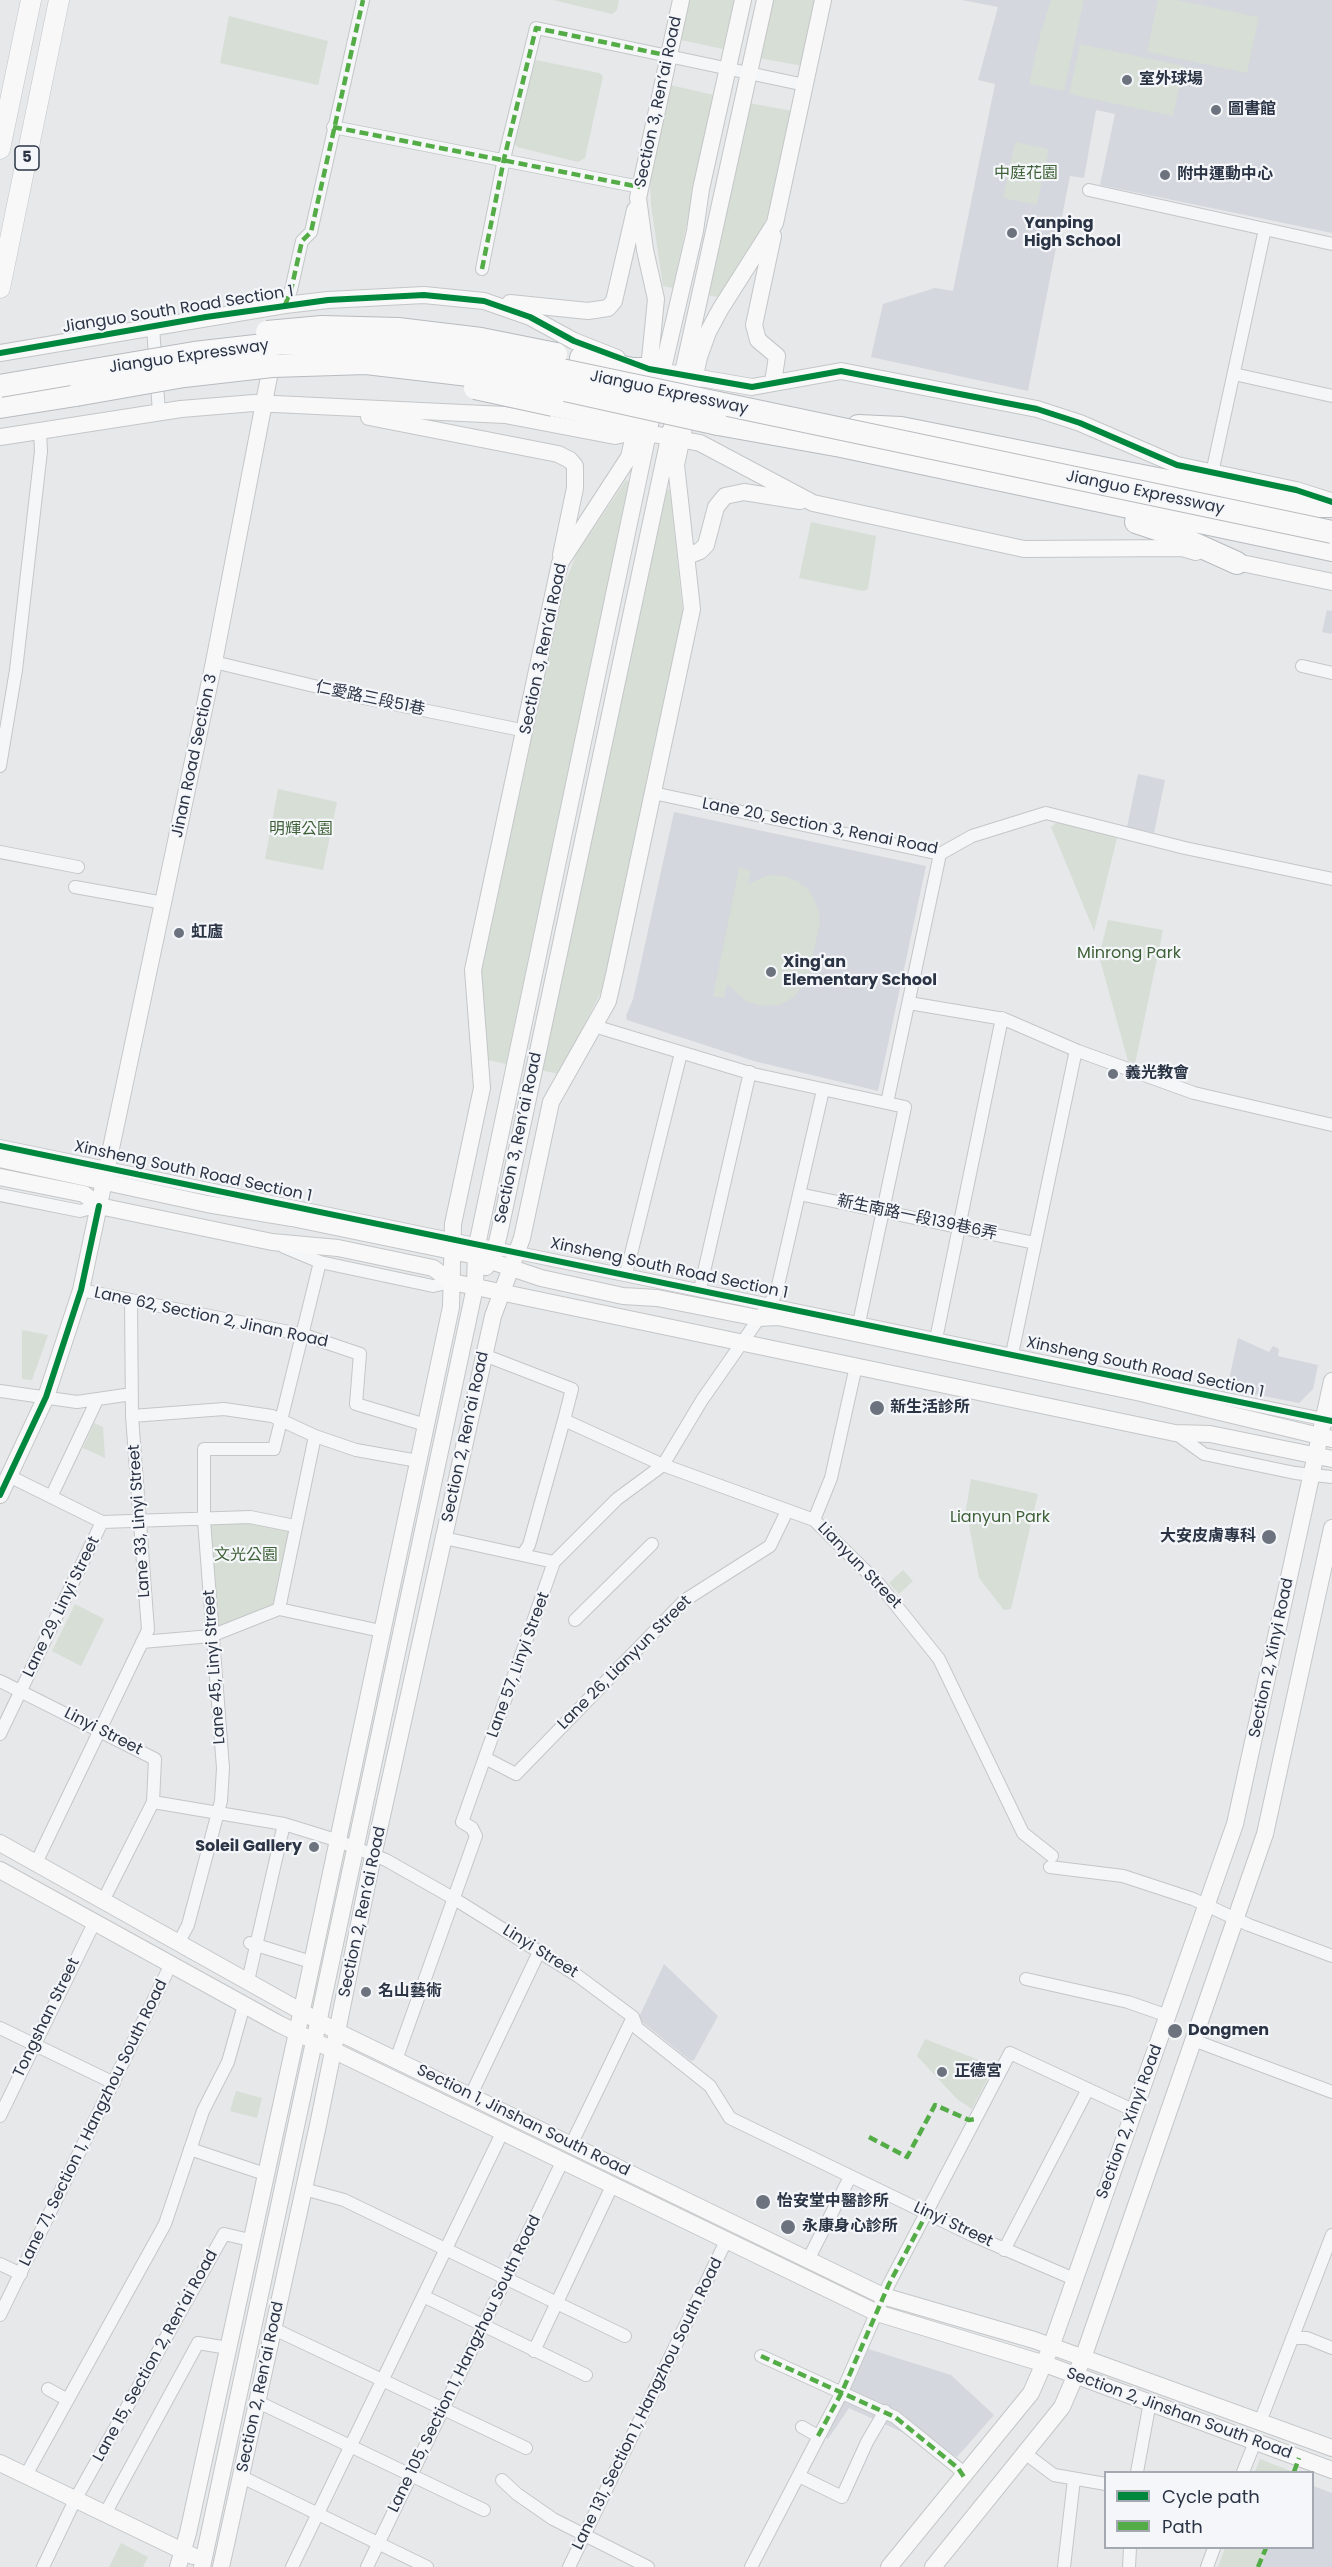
<!DOCTYPE html>
<html>
<head>
<meta charset="utf-8">
<style>
  body { margin:0 }
  #map { position:relative; width:1332px; height:2567px; overflow:hidden; background:#e6e8ea; font-family:Poppins,sans-serif }
  canvas { display:block }
  .legend { position:absolute; left:1104px; top:2471px; width:210px; height:78px; box-sizing:border-box; background:#f4f6f9; border:2px solid #a4a8b1; margin:0; padding:8px 10px; list-style:none; font-size:18px; color:#2b3445 }
  .legend li { display:flex; align-items:center; gap:12px; height:30px }
  .legend b { width:30px; border:2px solid #a4a8b1 }
</style>
</head>
<body>
<div id="map">
<canvas width="1332" height="2567"></canvas>
<ul class="legend">
<li><b style="height:8px;background:#00873e"></b>Cycle path</li>
<li><b style="height:8px;background:#54ac47"></b>Path</li>
</ul>
</div>
<script>
const ctx = document.querySelector('canvas').getContext('2d');
ctx.lineJoin = 'round';
function paint(path, color) { ctx.fillStyle = color; ctx.fill(path, 'evenodd'); }
const shape = rows => new Path2D(rows.map(r => 'M' + r).join(''));
function trace(path, color, width, dash) { ctx.strokeStyle = color; ctx.lineWidth = width; ctx.lineCap = dash ? 'butt' : 'round'; ctx.setLineDash(dash || []); ctx.stroke(path); }
function drawText(font, color, halo, rows, align = 'center') {
  ctx.font = font + ' Poppins,"Noto Sans TC",sans-serif'; ctx.lineWidth = 4.5; ctx.setLineDash([]); ctx.textBaseline = 'middle'; ctx.strokeStyle = halo; ctx.fillStyle = color; for (const [text, x, y, turn = 0] of rows) {
    ctx.save(); ctx.translate(x, y); ctx.rotate((+turn || 0) * Math.PI / 180); ctx.textAlign = isNaN(turn) ? turn : align; if (halo) ctx.strokeText(text, 0, 0); ctx.fillText(text, 0, 0); ctx.restore();
  }
}
paint(shape([
  [962,0,1332,0,1332,233,1100,185,1115,114,1096,110,1084,178,1070,176,1028,391,871,357,883,304,935,288,953,291,995,84,978,80,998,7],
  [1327,610,1332,611,1332,634,1322,632],
  [1138,774,1165,780,1154,833,1127,827],
  [674,812,926,866,878,1091,754,1061,627,1020,626,1016,633,999],
  [1238,1338,1269,1352,1273,1346,1279,1349,1278,1356,1318,1365,1313,1389,1299,1403,1227,1389],
  [664,1964,718,2016,694,2060,691,2061,641,2021,639,2017],
  [859,2346,951,2375,994,2415,957,2457,849,2408,828,2439,816,2430],
  [1313,2486,1332,2493,1332,2567,1261,2567,1268,2548,1312,2548]
]), '#d4d7dd');
paint(shape([
  [553,0,619,0,617,10,612,14],
  [689,0,734,0,723,49,681,40],
  [771,0,817,0,803,66,759,58],
  [1051,0,1084,0,1064,91,1029,84,1040,35],
  [1158,0,1176,0,1259,17,1247,73,1147,52],
  [229,16,328,41,318,85,220,63],
  [1080,44,1184,66,1173,116,1069,94],
  [536,60,599,73,603,76,585,158,578,162,517,147,514,143,532,62],
  [670,85,714,95,673,288,663,286,651,205,650,179],
  [749,103,792,111,770,210,764,225,718,297,707,295],
  [1015,142,1049,149,1037,205,1003,198],
  [626,480,630,482,506,1064,488,1060,481,974,564,586,576,555],
  [664,489,670,490,683,615,603,988,559,1074,540,1070],
  [811,522,876,536,868,589,863,591,799,578],
  [278,789,337,802,323,870,265,859],
  [1057,822,1117,838,1094,931,1051,827],
  [739,868,751,870,748,884,769,875,785,876,797,881,810,891,819,911,820,922,808,979,794,997,780,1005,762,1006,747,1002,727,984,724,998,713,996],
  [1108,920,1163,930,1135,1064,1128,1061,1099,956],
  [22,1330,48,1335,32,1380,22,1379],
  [94,1423,103,1427,105,1458,83,1448],
  [971,1479,1038,1494,1011,1609,1004,1610,979,1578,966,1509],
  [248,1520,290,1528,274,1606,215,1629,207,1522],
  [903,1570,913,1581,899,1594,889,1583],
  [75,1604,104,1619,81,1666,52,1651],
  [925,2039,994,2066,972,2109,957,2099,917,2056],
  [236,2091,262,2098,257,2118,230,2111],
  [1260,2459,1293,2472,1255,2472],
  [121,2543,148,2557,143,2567,109,2567],
  [1225,2548,1268,2548,1261,2567,1218,2567]
]), '#d6ded6');
const street = shape([
  [333,127,640,187],
  [1089,190,1332,244],
  [482,269,504,159,536,28,805,85],
  [285,305,291,290,302,241,311,232,363,0],
  [153,327,159,413],
  [1234,374,1332,396],
  [1212,473,1265,229],
  [214,662,364,698,526,731],
  [1302,666,1332,673],
  [0,766,16,670,41,451,40,431],
  [653,793,940,854,972,836,1046,813,1185,848,1332,879],
  [0,852,78,867],
  [75,887,164,903],
  [909,1003,1004,1019,1078,1051,1194,1093,1332,1125],
  [594,1026,753,1074,905,1107,859,1323],
  [887,1103,940,854],
  [0,1146,1332,1421],
  [799,1194,1035,1243],
  [0,1195,80,1211,99,1206],
  [284,1247,320,1262,433,1286,452,1282],
  [626,1274,681,1053],
  [700,1289,750,1072],
  [81,1290,304,1335,360,1354,356,1404,426,1425],
  [936,1339,1002,1018],
  [1012,1354,1076,1050],
  [484,1355,572,1389,564,1420,663,1465,814,1520,879,1584,939,1659,1023,1833,1052,1856],
  [0,1391,77,1402,132,1394],
  [132,1416,224,1409,272,1416,315,1436,356,1450,418,1461],
  [1175,1433,1204,1454,1295,1473,1332,1477],
  [9,1476,102,1522,250,1517,295,1526],
  [51,1497,97,1400],
  [814,1520,831,1478,856,1366],
  [444,1538,554,1562],
  [523,1554,529,1545,564,1420],
  [279,1609,315,1436],
  [575,1620,652,1544],
  [142,1642,211,1636,279,1609,381,1631],
  [0,1681,155,1759,153,1802,284,1824,336,1840,386,1860,453,1898,578,1976,633,2017,637,2028,710,2086,730,2118,972,2235,1074,2279],
  [0,1734,102,1522],
  [485,1758,516,1774,685,1600,770,1546,787,1511],
  [36,1863,148,1630,132,1416,131,1300],
  [1050,1867,1123,1876,1193,1899,1249,1925,1332,1956],
  [103,1901,153,1802],
  [179,1942,188,1925,221,1801,223,1768,204,1520,204,1449,274,1449,320,1262],
  [250,1943,311,1962],
  [1026,1979,1128,2002,1168,2016],
  [248,1981,284,1824],
  [0,2028,114,2083],
  [1193,2040,1332,2092],
  [396,2060,476,1836,472,1828,462,1822,554,1562,617,1499,663,1465,702,1400,776,1294,823,1090],
  [470,2097,539,1952],
  [0,2116,95,1921],
  [571,2145,633,2017],
  [190,2149,265,2174],
  [304,2189,344,2200,625,2336],
  [1004,2250,1088,2089],
  [808,2260,850,2177],
  [0,2264,21,2274],
  [423,2296,586,2375],
  [0,2315,171,1964],
  [274,2329,526,2448],
  [1292,2338,1307,2338,1332,2348],
  [534,2351,612,2186],
  [761,2356,895,2417,958,2468,964,2477],
  [48,2389,66,2399],
  [258,2402,484,2510],
  [1260,2422,1332,2235],
  [802,2427,818,2436],
  [1026,2454,1054,2475,1106,2484],
  [1137,2472,1150,2402],
  [1243,2472,1255,2442],
  [26,2475,165,2224,203,2111,228,2062,244,2005],
  [799,2476,842,2497,867,2442,885,2411],
  [242,2477,427,2567],
  [502,2480,517,2494,553,2519,648,2567],
  [105,2514,198,2343,228,2348],
  [43,2567,75,2500,224,2234,250,2240],
  [292,2567,502,2133],
  [367,2567,562,2162],
  [569,2567,726,2241],
  [751,2567,842,2392,889,2284,1010,2053,1135,2111],
  [1064,2567,1074,2479],
  [1129,2567,1130,2548],
  [1207,2567,1214,2548]
]);
const secondary = shape([
  [510,303,588,311,608,308,614,301,635,210],
  [0,353,285,305,328,300,424,295,484,301,530,317,574,341,617,358],
  [653,370,752,387,841,371,1037,409,1080,423,1177,465,1296,490,1331,501],
  [773,383,777,356,758,340,754,325,773,236],
  [680,386,765,0],
  [369,417,558,454,570,460,575,466,575,488,561,555],
  [0,437,181,409,254,403,505,415,615,436,637,431,700,443,813,503,1024,549,1182,548,1196,552],
  [687,556,700,551,706,545,716,507,725,496,744,492,800,501],
  [1227,560,1332,582],
  [0,1159,207,1204,292,1218,476,1256,541,1278,623,1296,657,1298,758,1318,778,1317,1141,1393,1332,1439],
  [0,1177,84,1194,99,1206,272,1242,338,1248,433,1268,452,1282,1175,1433,1210,1434,1332,1459],
  [486,1267,494,1254,499,1234,671,429],
  [0,1495,46,1397,81,1290,214,662,273,356],
  [0,1843,338,2032,883,2296,1034,2340,1332,2448],
  [0,1870,279,2024,877,2313,1045,2364,1332,2470],
  [0,2463,193,2556],
  [178,2567,188,2533,306,1991,451,1307,453,1224,482,1088,473,970,560,563,629,457,649,369,656,299,645,250,638,198,681,0],
  [202,2567,475,1287,476,1250,648,433,695,231,701,189,743,0],
  [221,2567,318,2125,370,1870,493,1316,522,1238,551,1102,608,1001,614,975,692,609,676,465,699,357,708,332,721,308,775,223,823,0],
  [889,2567,1031,2393,1051,2347,1235,1824,1332,1381],
  [933,2567,1062,2407,1083,2358,1265,1834,1332,1528]
]);
const primary = shape([
  [0,149,31,0],
  [0,288,59,0]
]);
const highway = shape([
  [581,358,632,369,649,369],
  [553,405,622,419,637,431],
  [0,407,76,395],
  [718,424,841,446,1332,550],
  [858,426,901,428,1293,506,1332,506],
  [1136,522,1175,535,1237,563]
]);
trace(street, '#c4c6c8', 14);
trace(secondary, '#c4c6c8', 18);
trace(primary, '#c2c5c8', 21);
trace(highway, '#b8bbbf', 24);
trace(street, '#f5f6f7', 12);
trace(secondary, '#f8f8f8', 16);
trace(primary, '#f8f8f8', 20);
trace(highway, '#f8f8f8', 22);
const highwayBridge = shape([
  [267,332,322,327,398,329,481,339,556,354],
  [0,386,194,353,282,343,362,344,453,352,552,368,1332,532],
  [475,388,553,405],
  [76,395,184,376,272,366,366,363,529,382,718,424]
]);
trace(highwayBridge, '#b8bbbf', 24, []);
trace(highwayBridge, '#f8f8f8', 22);
trace(shape([
  [333,127,640,187],
  [482,269,504,159,536,28,670,56],
  [285,305,291,290,302,241,311,232,363,0],
  [869,2137,907,2157,935,2105,969,2120,976,2119],
  [761,2356,895,2417,958,2468,964,2477],
  [818,2436,842,2392,889,2284,927,2213],
  [1294,2472,1299,2458],
  [1258,2567,1266,2548]
]), '#54ac47', 4.5, [9, 4.5]);
trace(shape([
  [0,353,206,317,328,300,424,295,484,301,530,317,574,341,649,369,752,387,841,371,1037,409,1080,423,1177,465,1296,490,1332,502],
  [0,1146,1332,1421],
  [0,1495,46,1397,81,1290,99,1206]
]), '#00873e', 6);
for (const [x, y, r, color] of [
  [1127,80,6,"#6c737f"],
  [1216,110,6,"#6c737f"],
  [1165,175,6,"#6c737f"],
  [1012,233,6,"#6c737f"],
  [179,933,6,"#6c737f"],
  [771,972,6,"#6c737f"],
  [1113,1074,6,"#6c737f"],
  [877,1408,8,"#6c737f"],
  [1269,1537,8,"#6c737f"],
  [314,1847,6,"#6c737f"],
  [366,1992,6,"#6c737f"],
  [1175,2031,8,"#6c737f"],
  [942,2072,6,"#6c737f"],
  [763,2202,8,"#6c737f"],
  [788,2227,8,"#6c737f"]
]) { const dot = new Path2D(); dot.arc(x, y, r, 0, 2 * Math.PI); ctx.fillStyle = color; ctx.fill(dot); trace(dot, '#f4f6f9', 2); }
for (const [x, y, w] of [
  [27,158,24]
]) { const box = new Path2D(); box.roundRect(x - w / 2, y - 12, w, 24, 4.5); ctx.fillStyle = '#f4f6f9'; ctx.fill(box); trace(box, '#2b3445', 1.5); }
drawText('bold 15px', '#2b3445', null, [
  ["5",27,158]
]);
drawText('bold 16px', '#2b3445', '#f4f6f9', [
  ["室外球場",1139,80],
  ["圖書館",1228,110],
  ["附中運動中心",1177,175],
  ["Yanping",1024,224],
  ["High School",1024,242],
  ["虹廬",191,933],
  ["Xing'an",783,963],
  ["Elementary School",783,981],
  ["義光教會",1125,1074],
  ["新生活診所",890,1408],
  ["大安皮膚專科",1256,1537,"right"],
  ["Soleil Gallery",302,1847,"right"],
  ["名山藝術",378,1992],
  ["Dongmen",1188,2031],
  ["正德宮",954,2072],
  ["怡安堂中醫診所",777,2202],
  ["永康身心診所",802,2227]
], 'left');
drawText('16px', '#2b3445', '#f4f6f9', [
  ["Section 3, Ren’ai Road",659,102,-78],
  ["Jianguo South Road Section 1",178,310,-9],
  ["Jianguo Expressway",189,357,-8],
  ["Jianguo Expressway",669,393,12],
  ["Jianguo Expressway",1145,493,12],
  ["Section 3, Ren’ai Road",544,649,-78],
  ["仁愛路三段51巷",370,699,12],
  ["Jinan Road Section 3",195,756,-78],
  ["Lane 20, Section 3, Renai Road",820,827,11],
  ["Section 3, Ren’ai Road",519,1138,-78],
  ["Xinsheng South Road Section 1",193,1172,12],
  ["新生南路一段139巷6弄",917,1218,12],
  ["Xinsheng South Road Section 1",669,1269,12],
  ["Lane 62, Section 2, Jinan Road",211,1318,12],
  ["Xinsheng South Road Section 1",1145,1368,12],
  ["Section 2, Ren’ai Road",466,1437,-78],
  ["Lane 33, Linyi Street",140,1521,-94],
  ["Lianyun Street",859,1566,46],
  ["Lane 29, Linyi Street",62,1607,-64],
  ["Section 2, Xinyi Road",1272,1658,-78],
  ["Lane 26, Lianyun Street",625,1663,-45],
  ["Lane 57, Linyi Street",519,1665,-70],
  ["Lane 45, Linyi Street",215,1667,-94],
  ["Linyi Street",103,1732,27],
  ["Section 2, Ren’ai Road",363,1912,-78],
  ["Linyi Street",540,1952,32],
  ["Tongshan Street",47,2018,-64],
  ["Section 1, Jinshan South Road",523,2121,26],
  ["Section 2, Xinyi Road",1130,2122,-70],
  ["Lane 71, Section 1, Hangzhou South Road",94,2123,-64],
  ["Linyi Street",953,2225,25],
  ["Lane 15, Section 2, Ren’ai Road",156,2356,-61],
  ["Lane 105, Section 1, Hangzhou South Road",465,2364,-64],
  ["Section 2, Ren’ai Road",261,2387,-78],
  ["Lane 131, Section 1, Hangzhou South Road",648,2404,-64],
  ["Section 2, Jinshan South Road",1179,2414,20]
]);
drawText('16px', '#3f6138', '#f4f6f9', [
  ["中庭花園",1026,174],
  ["明輝公園",301,830],
  ["Minrong Park",1129,954],
  ["Lianyun Park",1000,1518],
  ["文光公園",246,1556]
]);
</script>
</body>
</html>
